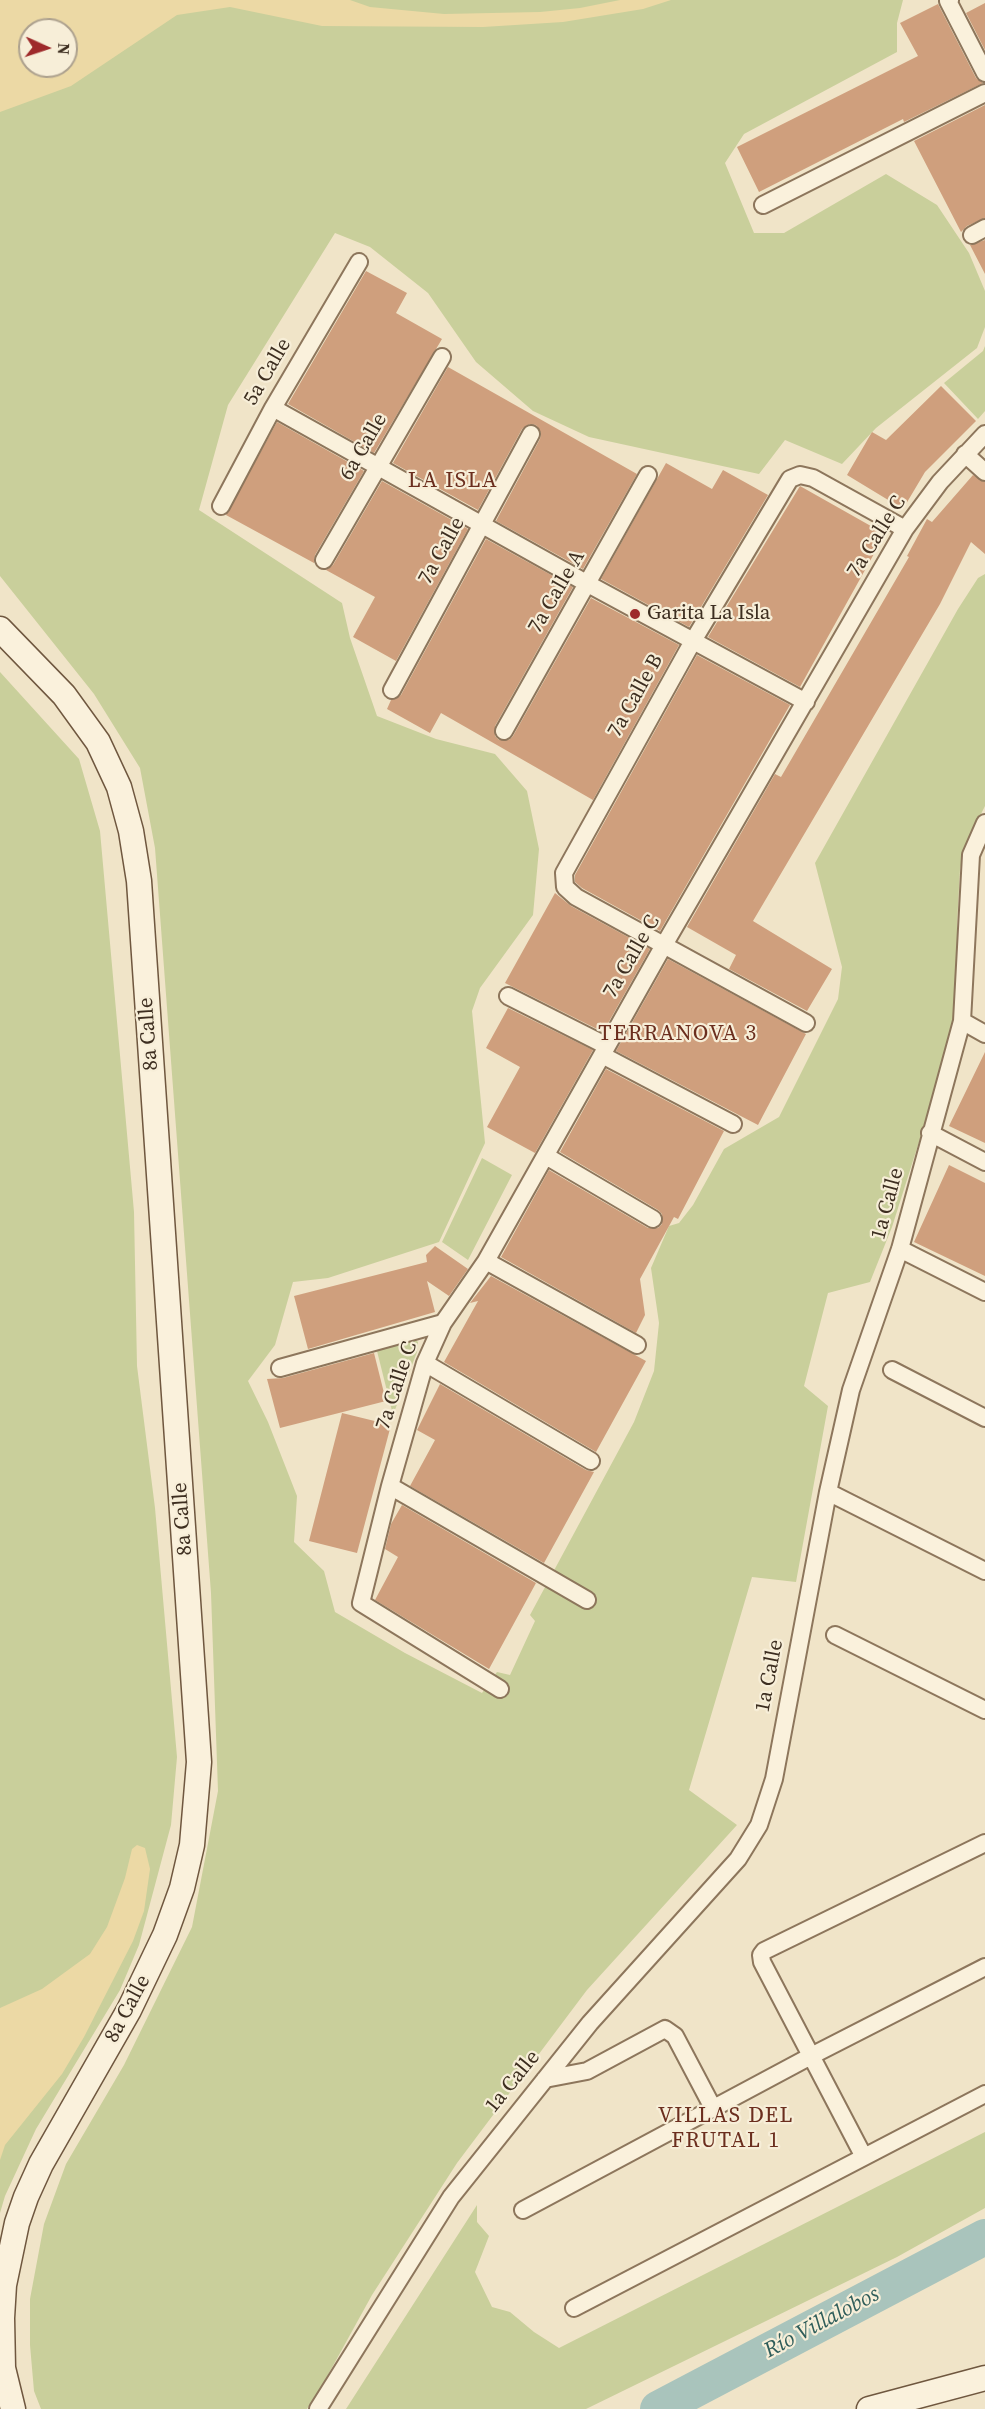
<!DOCTYPE html>
<html>
<head>
<meta charset="utf-8">
<style>
  body { margin:0 }
  #map { position:relative; width:985px; height:2409px; overflow:hidden; background:#f0e4c8; font-family:"Source Serif 4",serif }
  canvas { display:block }
  .north { position:absolute; left:18px; top:18px; width:60px; height:60px; box-sizing:border-box; background:#f7eed8; border:2px solid #ada18e; border-radius:50%; rotate:93deg; font-size:16px; font-weight:700; line-height:24px; text-align:center; color:#3d2e20 }
  .north::after { content:''; display:block; margin:auto; width:21px; height:27px; background:#9e2a2b; clip-path:polygon(50% 0,100% 100%,50% 72%,0 100%) }
</style>
</head>
<body>
<div id="map">
<canvas width="985" height="2409"></canvas>
<div class="north">N</div>
</div>
<script>
const ctx = document.querySelector('canvas').getContext('2d');
ctx.lineJoin = 'round';
function paint(path, color) { ctx.fillStyle = color; ctx.fill(path, 'evenodd'); }
const shape = rows => new Path2D(rows.map(r => 'M' + r).join(''));
function trace(path, color, width, dash) { ctx.strokeStyle = color; ctx.lineWidth = width; ctx.lineCap = dash ? 'butt' : 'round'; ctx.setLineDash(dash || []); ctx.stroke(path); }
function drawText(font, color, halo, rows, align = 'center') {
  ctx.font = font + ' "Source Serif 4",serif'; ctx.lineWidth = 4.5; ctx.setLineDash([]); ctx.textBaseline = 'middle'; ctx.strokeStyle = halo; ctx.fillStyle = color; for (const [text, x, y, turn = 0] of rows) {
    ctx.save(); ctx.translate(x, y); ctx.rotate((+turn || 0) * Math.PI / 180); ctx.textAlign = isNaN(turn) ? turn : align; if (halo) ctx.strokeText(text, 0, 0); ctx.fillText(text, 0, 0); ctx.restore();
  }
}
paint(shape([
  [56,0,903,0,897,23,897,52,744,134,725,163,754,233,784,233,886,174,937,205,969,253,985,291,985,327,977,348,876,428,842,464,785,440,759,474,589,437,533,411,476,362,428,293,370,247,335,233,228,405,199,510,342,603,350,638,377,716,436,739,495,754,527,791,539,849,533,915,480,988,472,1011,485,1143,439,1242,328,1278,293,1282,275,1345,248,1381,268,1422,297,1496,294,1542,324,1571,335,1612,405,1653,482,1693,497,1672,510,1675,535,1621,530,1615,634,1422,654,1371,659,1323,651,1268,669,1226,679,1223,693,1205,724,1149,779,1117,838,999,842,967,815,863,958,609,978,578,985,574,985,806,968,840,960,869,957,925,959,1006,941,1076,918,1145,892,1227,870,1282,828,1293,804,1386,828,1406,796,1582,752,1577,689,1790,737,1825,587,1990,457,2163,372,2295,324,2382,307,2409,41,2409,34,2391,30,2345,30,2299,44,2224,66,2164,124,2065,192,1927,218,1791,211,1593,155,848,140,768,94,694,0,576,0,44,30,66,66,66,66,30],
  [985,346,985,411,978,419,944,383,983,351],
  [0,672,79,759,100,831,134,1212,137,1366,155,1508,177,1757,171,1825,139,1945,120,1990,36,2129,5,2196,0,2213],
  [482,1158,512,1175,468,1260,442,1242],
  [414,1338,418,1342,417,1352,393,1415,377,1351],
  [985,2132,985,2208,897,2257,586,2409,346,2409,477,2205,477,2222,489,2236,475,2272,492,2307,510,2312,534,2332,559,2348]
]), '#c9cf9b');
paint(shape([
  [0,0,350,0,370,7,444,14,540,12,580,8,620,0,671,0,643,9,563,22,483,27,322,26,230,7,177,15,71,86,0,112],
  [30,30,66,30,66,66,30,66],
  [137,1845,145,1848,150,1869,144,1911,133,1941,84,2037,62,2074,5,2145,0,2160,0,2008,42,1989,90,1954,107,1927,125,1878,132,1849]
]), '#ecd9a5');
trace(shape([
  [658,2409,985,2237]
]), '#a9c4bc', 36);
paint(shape([
  [985,3,985,50,966,13],
  [938,4,976,78,983,83,904,122,903,119,759,192,737,147,918,56,900,23],
  [985,105,985,218,967,226,961,232,914,141],
  [985,240,985,274,970,245],
  [366,271,407,293,396,313,442,339,374,453,288,404],
  [448,367,637,474,583,569,496,521,540,439,541,433,536,425,530,424,522,429,478,510,393,463],
  [941,386,976,421,925,472,903,509,847,475,872,432,886,440],
  [277,422,364,471,315,555,314,563,226,515],
  [666,463,712,489,723,470,768,495,689,627,601,579],
  [973,475,985,482,985,554,971,542,940,604,753,921,832,969,807,1011,729,969,736,955,687,927,775,774,781,777,909,557,907,556,927,519,932,522],
  [382,481,468,529,396,661,353,637,375,597,326,570,333,565],
  [800,486,885,534,800,687,708,637],
  [486,539,573,587,495,726,495,736,499,740,509,740,513,736,591,598,679,645,593,800,441,713,430,733,387,709,391,700,401,695],
  [697,655,790,705,660,931,582,888,575,882,575,875],
  [555,893,571,906,650,949,603,1032,505,983],
  [668,959,806,1034,758,1125,616,1051],
  [508,1008,593,1050,535,1153,487,1127,520,1067,486,1048],
  [985,1052,985,1143,949,1126],
  [606,1069,724,1131,678,1219,674,1217,640,1279,645,1315,636,1333,501,1257,549,1170,648,1228,658,1228,662,1224,662,1214,658,1210,560,1152],
  [949,1165,985,1183,985,1276,914,1242],
  [435,1246,468,1269,449,1296,427,1281,435,1312,308,1349,294,1296,427,1262,426,1255],
  [491,1276,646,1361,596,1452,444,1362,478,1301,470,1303],
  [374,1353,386,1401,280,1428,267,1379,283,1378],
  [440,1384,586,1470,594,1472,544,1563,410,1486,435,1440,417,1430],
  [342,1413,391,1425,357,1553,309,1541],
  [402,1505,536,1583,489,1669,375,1600,398,1557,385,1549,391,1524]
]), '#cf9f7d');
const street = shape([
  [950,0,948,1,985,73],
  [763,205,985,93],
  [972,235,985,228],
  [273,408,588,584,806,702],
  [965,454,985,472],
  [221,506,273,408,359,262],
  [324,560,442,357],
  [392,690,531,434],
  [504,731,648,475],
  [508,996,607,1046],
  [962,1021,985,1034],
  [806,1023,576,897,565,887,564,873,693,641,790,479,800,475,813,478,905,529],
  [602,1055,733,1124],
  [930,1133,985,1162],
  [546,1156,653,1219],
  [900,1249,985,1292],
  [486,1261,637,1345],
  [425,1363,591,1461],
  [280,1368,443,1323],
  [892,1370,985,1418],
  [390,1486,587,1600],
  [828,1492,985,1571],
  [835,1635,985,1710],
  [500,1689,361,1603,390,1486,425,1363,443,1323,486,1261,664,945,905,529,940,482,985,434],
  [545,2079,587,2071,665,2029,675,2036,713,2108],
  [864,2157,762,1962,761,1955,764,1951,985,1843],
  [523,2210,811,2056,985,1967],
  [574,2308,985,2094],
  [318,2409,451,2197,590,2023,738,1859,759,1825,774,1779,828,1492,851,1390,900,1249,962,1021,971,855,985,823]
]);
const secondary = shape([
  [0,629,64,695,98,742,119,787,131,831,139,881,199,1762,192,1845,182,1888,165,1935,129,2010,41,2164,26,2197,17,2223,4,2285,2,2318,3,2368,13,2409],
  [869,2409,985,2378]
]);
trace(street, '#8d765c', 20);
trace(secondary, '#6f573f', 27);
trace(street, '#faf1dc', 16);
trace(secondary, '#faf1dc', 24);
for (const [x, y, r, color] of [
  [635,614,6,"#9e2a2b"]
]) { const dot = new Path2D(); dot.arc(x, y, r, 0, 2 * Math.PI); ctx.fillStyle = color; ctx.fill(dot); trace(dot, '#f7eed8', 2); }
drawText('21px', '#3d2e20', '#f7eed8', [
  ["5a Calle",268,372,-60],
  ["6a Calle",364,447,-60],
  ["7a Calle C",877,537,-58],
  ["7a Calle",442,551,-61],
  ["7a Calle A",557,592,-60],
  ["7a Calle B",636,696,-61],
  ["7a Calle C",632,957,-60],
  ["8a Calle",149,1034,-94],
  ["1a Calle",888,1204,-75],
  ["7a Calle C",397,1386,-72],
  ["8a Calle",183,1519,-94],
  ["1a Calle",770,1676,-79],
  ["8a Calle",128,2009,-62],
  ["1a Calle",513,2082,-51]
]);
drawText('21px', '#3d2e20', '#f7eed8', [
  ["Garita La Isla",647,614]
], 'left');
ctx.letterSpacing = '1.5px';
drawText('22px', '#6b2e1e', '#f7eed8', [
  ["LA ISLA",453,481],
  ["TERRANOVA 3",678,1034],
  ["VILLAS DEL",726,2116],
  ["FRUTAL 1",726,2141]
]);
ctx.letterSpacing = '0px';
drawText('italic 22px', '#2f5d5a', '#f7eed8', [
  ["Río Villalobos",822,2323,-28]
]);
</script>
</body>
</html>
